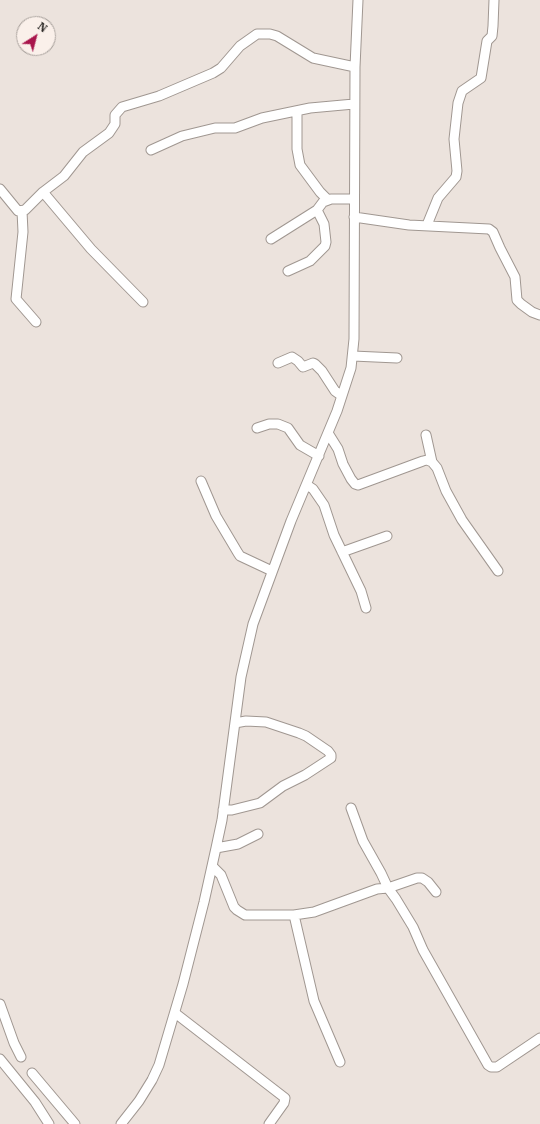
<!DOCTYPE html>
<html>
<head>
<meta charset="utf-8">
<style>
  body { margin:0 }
  #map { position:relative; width:540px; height:1124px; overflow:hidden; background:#ece3dd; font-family:"IBM Plex Serif",serif }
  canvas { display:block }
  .north { position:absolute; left:16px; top:16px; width:40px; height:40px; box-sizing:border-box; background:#faf0ea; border:1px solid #a69f9a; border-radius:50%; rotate:36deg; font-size:11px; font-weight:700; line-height:16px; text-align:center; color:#282522 }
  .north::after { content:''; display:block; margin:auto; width:14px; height:18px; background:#a9164c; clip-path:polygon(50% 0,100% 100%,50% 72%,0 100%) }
</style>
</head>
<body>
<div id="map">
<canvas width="540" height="1124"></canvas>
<div class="north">N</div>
</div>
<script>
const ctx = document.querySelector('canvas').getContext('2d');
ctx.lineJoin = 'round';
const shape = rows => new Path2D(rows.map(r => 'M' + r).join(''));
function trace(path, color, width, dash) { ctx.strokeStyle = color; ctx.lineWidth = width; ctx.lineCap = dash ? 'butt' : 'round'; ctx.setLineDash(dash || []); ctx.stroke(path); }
const minor = shape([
  [297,111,297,149,300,165,320,192,328,200],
  [151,150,182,136,215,128,235,128,262,118,310,108,354,104],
  [0,189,18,211,25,210,43,192,64,176,83,152,109,133,115,124,115,115,122,107,159,96,213,73,221,68,240,46,257,34,270,34,277,36,313,58,355,67],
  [43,192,91,249,143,302],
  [22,211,23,232,16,299,36,322],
  [354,217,409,225,489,229,493,232,500,248,515,277,517,300,521,304,532,312,540,315],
  [427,225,438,198,456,177,457,171,454,139,458,103,462,91,481,78,487,41,492,36,493,26,494,0],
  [271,239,317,210,323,202,331,199,354,199],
  [288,271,310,261,325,246,326,242,324,224,317,210],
  [353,356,397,358],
  [278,363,292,357,298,361,303,367,313,363,315,364,322,371,335,391,342,396],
  [257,428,269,424,278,424,288,428,300,445,319,456],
  [328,433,338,449,343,464,351,479,355,484,358,485,423,461,427,460,432,462,437,468,446,491,462,520,498,571],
  [426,435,432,462],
  [201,481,216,516,238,553,240,556,272,571],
  [307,485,313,489,324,505,334,535,361,591,366,608],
  [342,552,387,536],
  [351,808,363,841,381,873,388,888,396,899,413,927,423,950,488,1065,491,1067,497,1067,540,1038],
  [223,810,232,810,260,803,283,786,305,775,331,758,331,755,328,751,306,736,299,733,266,722,246,721,235,723],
  [216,848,238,844,258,834],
  [212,866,221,875,234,907,237,910,245,915,294,915,314,912,377,889,388,888,417,878,422,878,428,882,436,892],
  [294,915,314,1001,340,1062],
  [0,1004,14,1043,21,1057],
  [175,1013,285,1098,284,1103,269,1124],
  [0,1059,35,1102,49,1124],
  [32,1073,75,1124],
  [121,1124,139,1101,152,1080,159,1065,183,984,204,902,216,848,222,820,241,677,253,624,291,521,337,411,351,368,354,339,355,67,358,0]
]);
trace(minor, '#a09791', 11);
trace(minor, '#fff', 9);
</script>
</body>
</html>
